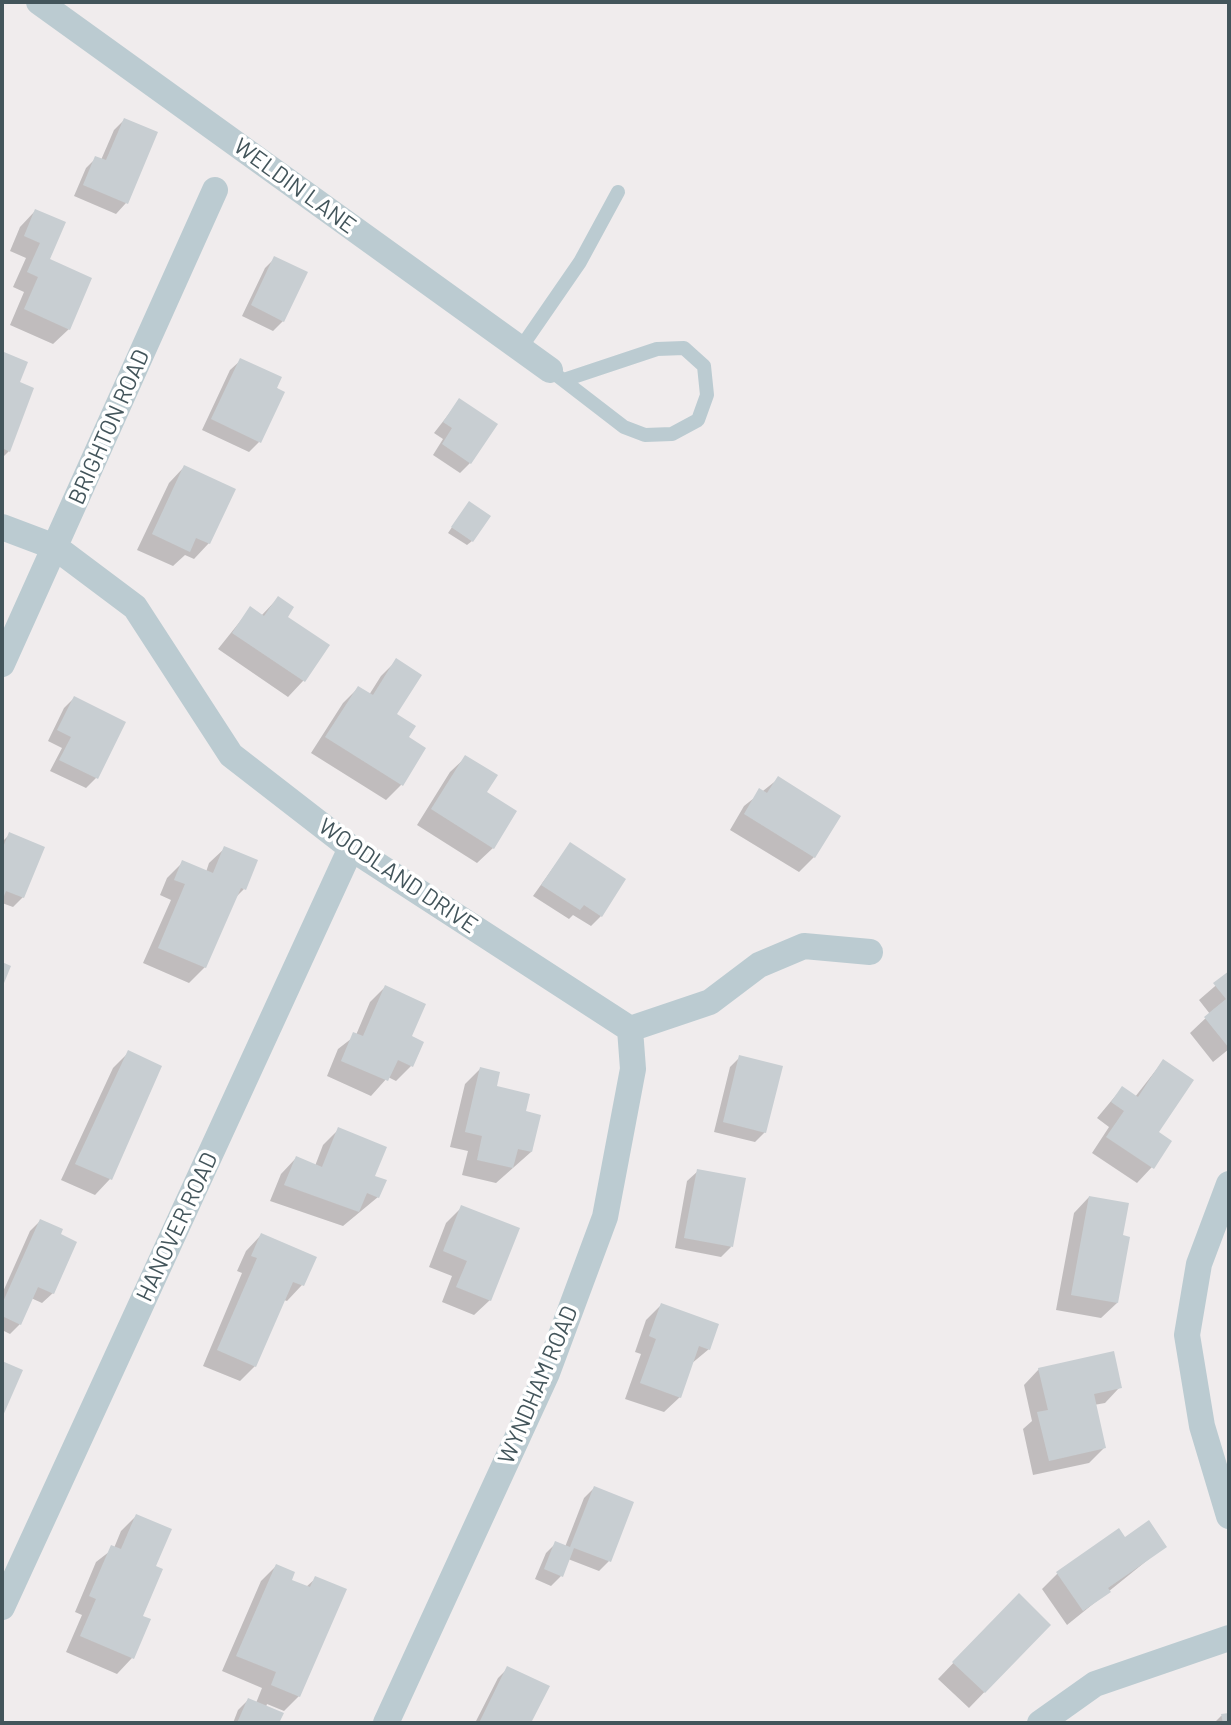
<!DOCTYPE html>
<html>
<head>
<meta charset="utf-8">
<style>
  body { margin:0 }
  #map { position:relative; width:1231px; height:1725px; overflow:hidden; background:#f0eced; font-family:Barlow,sans-serif }
  canvas { display:block }
  .frame { position:absolute; inset:0; border:4px solid #43555b; pointer-events:none }
</style>
</head>
<body>
<div id="map">
<canvas width="1231" height="1725"></canvas>
<div class="frame"></div>
</div>
<script>
const ctx = document.querySelector('canvas').getContext('2d');
ctx.lineJoin = 'round';
function paint(path, color) { ctx.fillStyle = color; ctx.fill(path, 'evenodd'); }
const shape = rows => new Path2D(rows.map(r => 'M' + r).join(''));
function trace(path, color, width, dash) { ctx.strokeStyle = color; ctx.lineWidth = width; ctx.lineCap = dash ? 'butt' : 'round'; ctx.setLineDash(dash || []); ctx.stroke(path); }
function drawText(font, color, halo, rows, align = 'center') {
  ctx.font = font + ' Barlow,sans-serif'; ctx.lineWidth = 7; ctx.setLineDash([]); ctx.textBaseline = 'middle'; ctx.strokeStyle = halo; ctx.fillStyle = color; for (const [text, x, y, turn = 0] of rows) {
    ctx.save(); ctx.translate(x, y); ctx.rotate((+turn || 0) * Math.PI / 180); ctx.textAlign = isNaN(turn) ? turn : align; if (halo) ctx.strokeText(text, 0, 0); ctx.fillText(text, 0, 0); ctx.restore();
  }
}
paint(shape([
  [124,120,156,133,126,203,116,214,74,196,86,168,96,158,101,160,114,130],
  [35,211,69,329,53,344,10,325,24,292,13,287,26,258,10,251,20,227],
  [275,258,283,321,273,331,242,316,265,268],
  [5,354,18,383,9,451,2,458,2,357],
  [241,360,283,393,259,442,249,452,202,430,230,370],
  [459,401,470,463,460,473,433,455,443,439,434,433],
  [184,467,209,543,194,559,185,555,173,566,137,550,169,483],
  [465,508,472,541,467,545,448,533],
  [278,598,285,617,327,646,303,681,288,697,218,649,250,609,261,616],
  [396,661,395,715,406,738,401,785,386,800,311,753,343,703,358,688,369,695,381,676],
  [74,698,124,723,96,778,86,788,50,771,62,748,48,741,64,708],
  [466,757,484,793,493,848,477,863,417,825,450,772],
  [778,779,814,857,799,872,730,830,744,806],
  [10,834,23,897,13,907,2,903,2,842],
  [570,844,601,916,591,926,573,915,569,919,533,896],
  [225,848,244,889,233,900,205,967,189,983,143,963,171,900,160,895,167,878,183,862,206,872,209,863],
  [1229,974,1229,1049,1213,1062,1190,1033,1210,1014,1199,1000],
  [385,987,409,1037,411,1066,396,1081,388,1077,371,1096,327,1076,338,1049,356,1035,370,1002],
  [129,1052,160,1067,110,1179,95,1195,61,1180,113,1068],
  [740,1057,765,1132,755,1142,714,1132,730,1067],
  [1163,1061,1152,1167,1137,1183,1092,1153,1109,1127,1097,1118,1122,1088,1135,1097],
  [480,1069,495,1088,523,1112,531,1152,496,1183,462,1175,468,1151,450,1147,465,1084],
  [339,1129,373,1177,378,1197,343,1226,270,1201,281,1174,296,1158,315,1166,323,1145],
  [698,1171,731,1247,721,1257,675,1248,687,1181],
  [1089,1197,1121,1237,1117,1303,1101,1318,1056,1310,1074,1213],
  [462,1207,490,1300,474,1315,442,1302,452,1276,429,1267,446,1223],
  [40,1221,53,1293,42,1303,31,1298,20,1324,10,1334,2,1330,2,1294,30,1231],
  [261,1235,314,1258,302,1285,287,1301,284,1300,255,1366,240,1381,203,1366,242,1273,237,1271,246,1251],
  [661,1305,709,1349,691,1364,680,1397,664,1412,625,1399,641,1354,635,1352,646,1320],
  [1039,1369,1120,1387,1105,1403,1094,1405,1104,1448,1089,1463,1033,1475,1023,1429,1032,1421,1024,1385],
  [594,1488,609,1561,599,1571,568,1559,561,1576,551,1586,535,1579,546,1553,556,1543,565,1547,584,1498],
  [136,1516,154,1567,132,1658,117,1674,66,1652,82,1615,75,1612,96,1562,114,1548,121,1531],
  [1119,1530,1125,1540,1165,1546,1067,1625,1042,1589,1057,1574],
  [276,1566,290,1580,306,1587,316,1578,299,1696,284,1711,267,1704,266,1707,281,1714,278,1723,233,1723,238,1710,248,1700,256,1703,262,1688,222,1671,261,1581],
  [1003,1611,1049,1625,969,1708,938,1679],
  [508,1668,547,1687,529,1723,475,1723,498,1678],
  [1229,1714,1229,1723,1214,1723,1221,1716]
]), '#0003');
paint(shape([
  [124,118,158,132,128,204,83,185,95,156,106,160],
  [35,209,66,222,50,259,92,278,70,330,24,309,38,277,27,272,40,243,24,236],
  [274,256,308,272,284,322,251,305],
  [4,352,28,362,20,382,34,388,10,452,2,448],
  [240,358,282,377,277,388,285,392,261,443,211,419],
  [459,398,498,424,471,464,442,444,452,428,443,422],
  [184,465,236,489,210,544,196,538,190,552,152,534],
  [469,501,491,516,473,542,451,527],
  [278,596,294,607,288,617,330,645,305,682,232,633,250,606,264,616],
  [396,658,422,675,397,714,416,726,409,737,426,748,403,786,325,737,358,686,373,695],
  [74,696,126,722,98,779,59,760,71,737,57,730],
  [465,755,498,775,487,792,517,811,494,849,431,809],
  [778,776,841,816,815,858,744,814,759,788,767,793],
  [9,832,45,847,24,898,6,891,2,901,2,850],
  [570,842,626,879,602,917,584,905,580,910,541,885],
  [224,846,258,860,246,890,241,888,206,968,158,948,185,884,174,880,182,860,213,873],
  [2,962,11,966,2,988],
  [1229,971,1229,1048,1204,1017,1226,999,1213,983],
  [385,985,426,1004,412,1036,424,1042,413,1067,398,1060,388,1081,341,1061,353,1032,363,1036],
  [128,1050,162,1066,112,1180,75,1164],
  [739,1055,783,1066,766,1133,723,1122],
  [1163,1059,1194,1080,1159,1132,1172,1141,1154,1169,1106,1137,1124,1111,1111,1102,1122,1086,1138,1097],
  [480,1067,500,1072,497,1086,530,1094,526,1111,541,1115,532,1152,518,1149,513,1168,477,1160,482,1136,465,1132],
  [338,1127,387,1147,375,1176,387,1180,379,1198,367,1193,359,1212,284,1185,296,1156,322,1167],
  [697,1169,746,1178,733,1247,684,1238],
  [1089,1196,1129,1203,1123,1235,1130,1237,1118,1303,1071,1295],
  [461,1205,520,1228,491,1301,456,1287,467,1261,443,1251],
  [40,1219,63,1229,61,1234,77,1242,54,1294,38,1287,21,1325,2,1316,2,1304],
  [261,1233,317,1257,304,1286,293,1282,256,1367,217,1350,257,1258,251,1256],
  [661,1303,719,1324,710,1350,699,1346,681,1398,640,1383,656,1339,649,1336],
  [1114,1351,1122,1388,1094,1394,1106,1448,1049,1461,1037,1412,1048,1410,1038,1368],
  [2,1361,23,1370,2,1418],
  [594,1486,634,1502,611,1562,574,1548,563,1577,544,1569,555,1541,570,1547],
  [136,1514,172,1529,156,1566,163,1569,143,1616,151,1619,134,1659,80,1636,96,1599,89,1596,111,1545,121,1549],
  [1149,1520,1167,1547,1108,1588,1111,1592,1083,1611,1056,1572,1119,1528,1125,1537],
  [276,1564,295,1572,292,1580,310,1587,315,1576,347,1589,300,1697,271,1685,276,1672,236,1656],
  [1019,1593,1051,1625,985,1693,952,1662],
  [507,1666,550,1686,531,1723,479,1723],
  [248,1698,284,1713,279,1723,237,1723],
  [1229,1713,1229,1723,1223,1723,1221,1714]
]), '#c8ced2');
trace(shape([
  [520,349,580,262,618,192],
  [550,370,624,427,645,435,672,434,698,420,707,395,704,366,684,348,657,349,564,380]
]), '#bbcbd1', 14);
trace(shape([
  [39,2,550,370],
  [2,527,55,547,135,607,231,755,351,848,630,1029,710,1002,759,965,804,946,870,952],
  [2,664,215,190],
  [1229,1184,1199,1264,1187,1335,1202,1426,1229,1516],
  [2,1607,351,848],
  [386,1723,547,1373,605,1217,633,1069,630,1029],
  [1040,1723,1095,1684,1229,1638]
]), '#bbcbd1', 26);
drawText('23px', '#43555b', '#fff', [
  ["WELDIN LANE",295,186,36],
  ["BRIGHTON ROAD",109,427,-66],
  ["WOODLAND DRIVE",398,876,34],
  ["HANOVER ROAD",177,1227,-65],
  ["WYNDHAM ROAD",538,1385,-67]
]);
</script>
</body>
</html>
